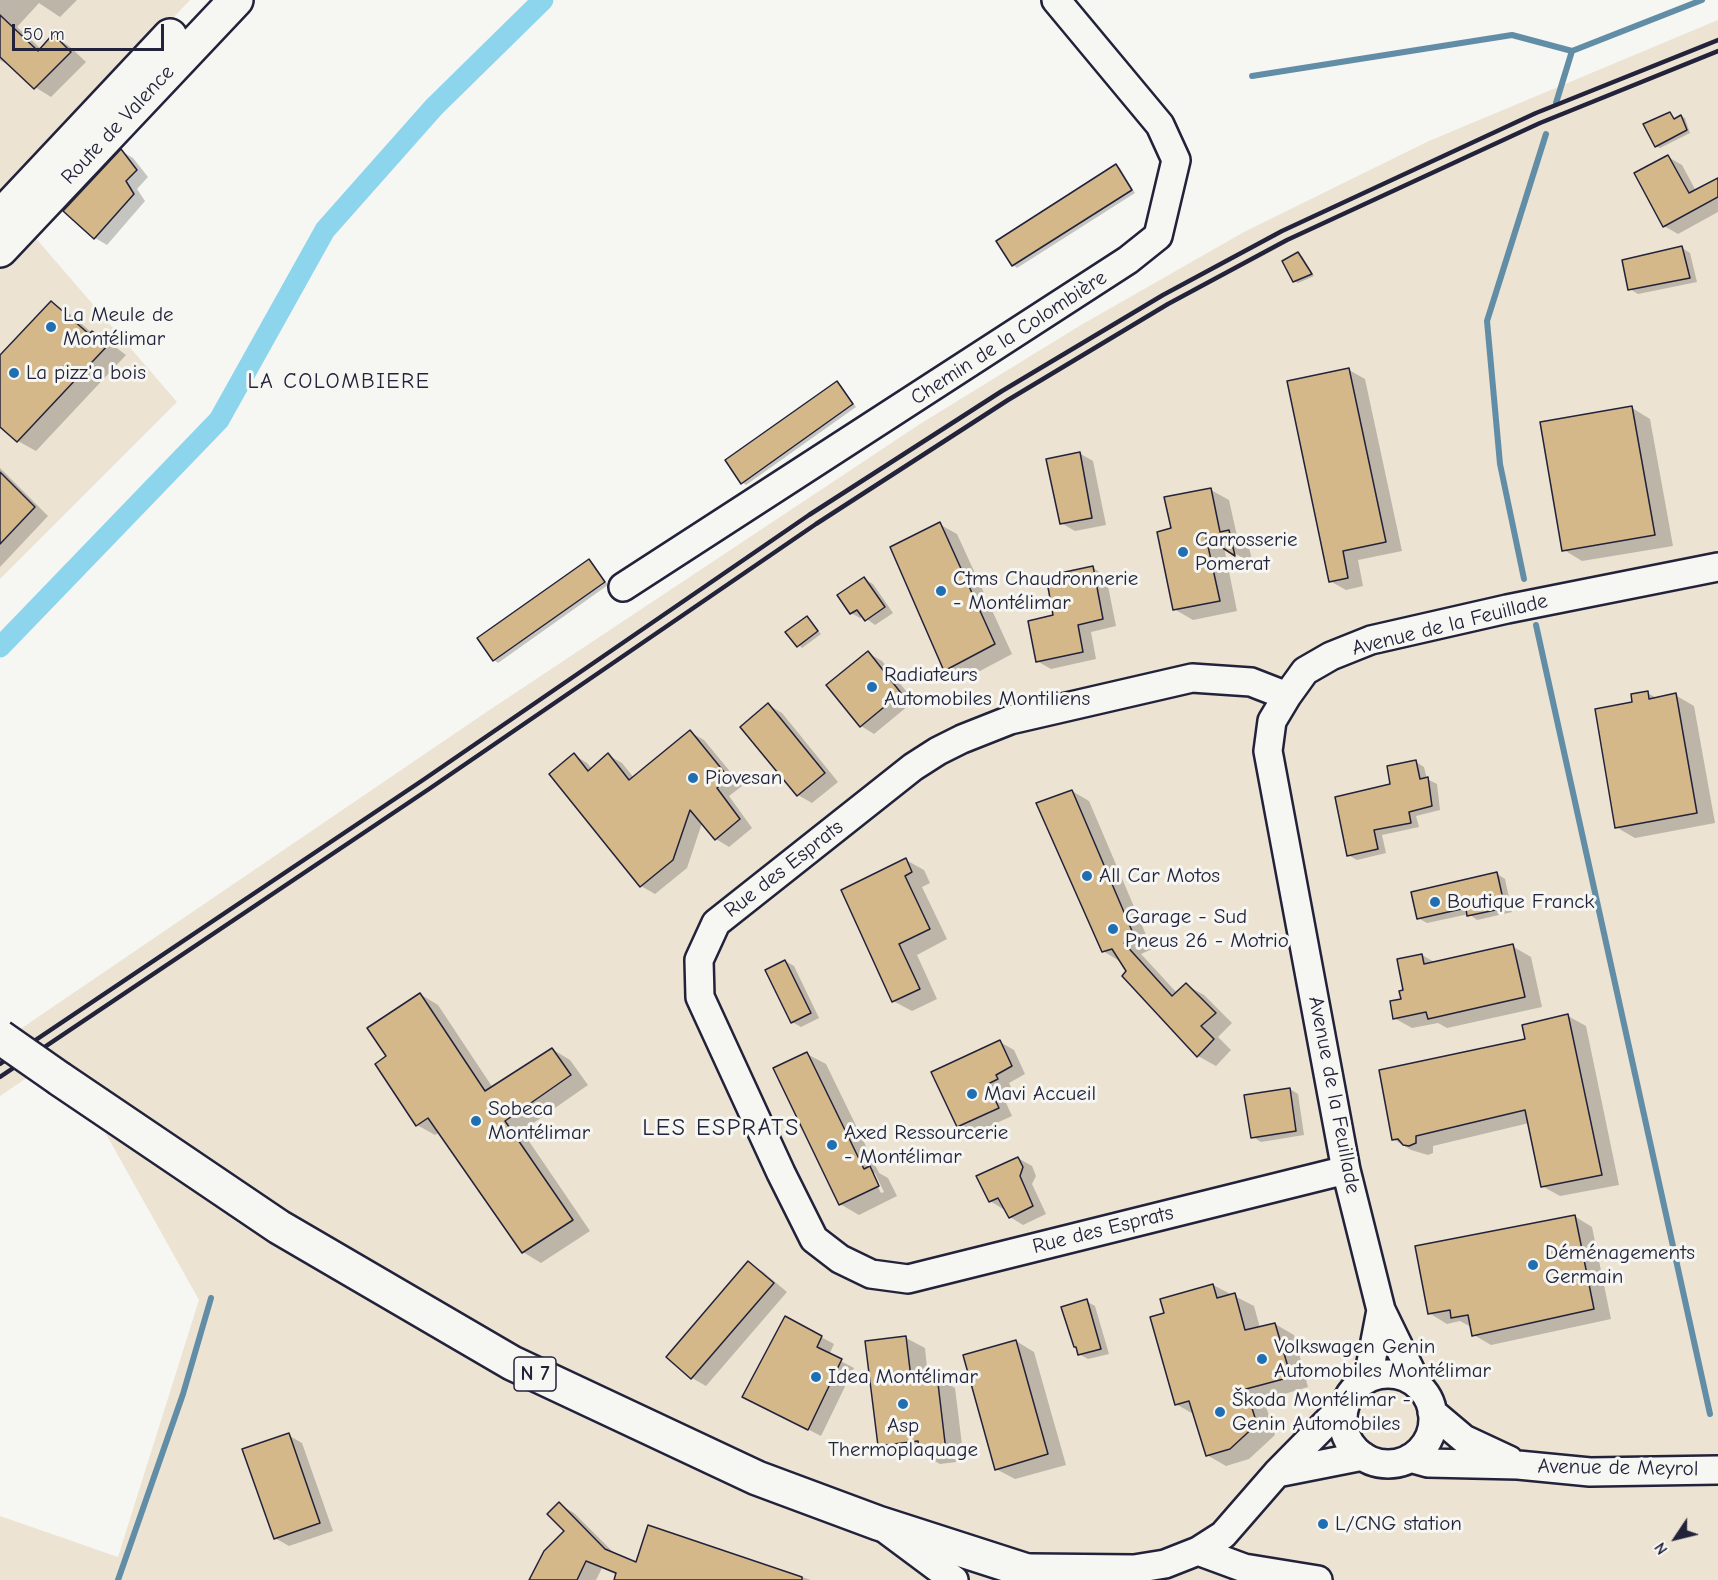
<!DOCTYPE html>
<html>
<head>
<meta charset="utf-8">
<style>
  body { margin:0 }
  #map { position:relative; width:1718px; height:1580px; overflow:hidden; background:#f6f6f2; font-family:"Comic Neue",sans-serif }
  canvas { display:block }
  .north { position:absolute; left:1646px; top:1508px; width:60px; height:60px; -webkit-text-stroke:4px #f6f6f2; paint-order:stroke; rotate:235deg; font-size:16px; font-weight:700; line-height:24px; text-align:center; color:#22223b }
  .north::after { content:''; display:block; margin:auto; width:21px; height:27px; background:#22223b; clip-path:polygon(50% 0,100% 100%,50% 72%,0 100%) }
  .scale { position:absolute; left:12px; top:24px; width:152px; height:27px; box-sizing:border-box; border:3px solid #22223b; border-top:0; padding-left:8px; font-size:18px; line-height:21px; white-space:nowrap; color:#22223b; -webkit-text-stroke:4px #f6f6f2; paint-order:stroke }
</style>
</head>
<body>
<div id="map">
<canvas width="1718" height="1580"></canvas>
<div class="north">N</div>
<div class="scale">50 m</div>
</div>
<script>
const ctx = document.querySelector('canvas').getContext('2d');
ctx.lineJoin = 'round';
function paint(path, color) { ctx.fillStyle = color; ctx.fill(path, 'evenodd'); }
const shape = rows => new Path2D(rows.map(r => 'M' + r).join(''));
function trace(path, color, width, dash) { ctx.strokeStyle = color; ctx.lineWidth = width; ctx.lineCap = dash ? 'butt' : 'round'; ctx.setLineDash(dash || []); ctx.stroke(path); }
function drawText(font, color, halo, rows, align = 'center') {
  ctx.font = font + ' "Comic Neue",sans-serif'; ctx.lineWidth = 6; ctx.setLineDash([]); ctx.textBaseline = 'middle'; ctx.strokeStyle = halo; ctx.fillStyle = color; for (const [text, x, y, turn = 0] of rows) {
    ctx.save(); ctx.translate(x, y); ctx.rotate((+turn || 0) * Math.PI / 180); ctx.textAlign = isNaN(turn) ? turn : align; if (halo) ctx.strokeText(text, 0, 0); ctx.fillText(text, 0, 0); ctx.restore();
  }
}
paint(shape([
  [0,0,190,0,2,199,177,402,0,579],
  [1718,20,1718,1580,0,1580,0,1516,118,1557,199,1300,68,1066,16,1032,485,713,920,424,1081,325,1244,232,1429,141],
  [0,1057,28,1077,0,1096]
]), '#ece3d2');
paint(shape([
  [0,0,77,0,60,17,39,3,17,27,41,49,53,36,69,46,86,62,51,97,35,87,10,66,0,60],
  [1670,113,1676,120,1681,116,1685,118,1690,133,1660,148,1656,146],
  [121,151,133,158,148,177,137,189,145,201,107,245,95,238],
  [1668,157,1682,165,1696,191,1718,179,1718,212,1678,234,1664,226],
  [1116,166,1120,168,1135,193,1017,268,1013,265,998,241],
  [1682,248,1690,253,1697,282,1638,294,1630,289],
  [1298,254,1302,256,1314,276,1298,283,1294,281],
  [51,303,69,313,92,333,110,343,126,355,36,451,18,441,0,425,0,358],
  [1349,370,1365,379,1402,551,1358,560,1363,586,1346,590,1330,581],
  [837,383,841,385,856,407,746,485,742,482],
  [1632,408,1650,419,1673,546,1582,561,1564,550],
  [1079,453,1093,461,1106,525,1075,531,1061,523],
  [0,468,48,516,0,567],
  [1211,490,1229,500,1237,536,1248,543,1253,564,1224,547,1237,611,1193,620,1174,609,1173,529],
  [939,524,957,534,1012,654,963,680,945,670],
  [589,561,593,563,608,585,498,663,494,660,479,638],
  [1093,568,1106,576,1116,626,1091,632,1096,659,1051,669,1037,661,1054,616],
  [864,579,873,584,893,613,875,625,863,616,860,618,851,613],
  [807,618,821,634,802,648,787,632],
  [868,653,882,661,914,701,874,734,861,726],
  [1647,693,1657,698,1675,695,1694,706,1715,823,1635,838,1616,827,1634,703],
  [768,705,782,713,838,782,812,803,798,795],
  [690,732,704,740,742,786,729,796,752,828,729,847,716,839,702,823,687,868,655,894,641,886,574,755,587,763,592,769,608,755,622,763,634,778],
  [1416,762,1424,767,1427,779,1437,784,1440,810,1416,816,1419,827,1382,835,1386,853,1357,860,1348,855,1392,785],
  [1072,791,1089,801,1152,949,1141,954,1177,993,1186,985,1204,995,1232,1023,1218,1037,1231,1050,1216,1066,1198,1056,1124,976,1128,971,1121,962,1103,951],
  [906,860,924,870,930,883,922,887,947,939,917,955,937,999,912,1011,893,1001],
  [1497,874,1505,879,1512,912,1477,920,1469,914,1427,923,1418,918],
  [1512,946,1531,957,1542,1007,1447,1028,1438,1023,1412,1028,1394,1018,1422,955,1436,963],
  [785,961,794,966,819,1018,801,1027,792,1022],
  [420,994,438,1005,493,1088,552,1049,570,1060,588,1085,522,1131,590,1231,541,1263,523,1252,440,1132,435,1135,417,1125,388,1056],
  [1568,1016,1586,1026,1619,1185,1560,1196,1542,1186,1529,1123,1433,1146,1433,1153,1428,1155,1411,1150,1393,1139,1527,1040],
  [1000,1042,1014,1050,1025,1074,1009,1083,1011,1087,1001,1092,1012,1116,972,1134,959,1126,933,1072],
  [807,1054,826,1064,879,1173,888,1178,897,1196,859,1215,840,1204],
  [871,1173,875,1173,884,1192,881,1193],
  [1290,1089,1298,1094,1304,1135,1261,1142,1253,1137],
  [1018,1158,1032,1166,1036,1176,1032,1184,1046,1214,1023,1225,1010,1217,1005,1208,1003,1209,990,1201],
  [1574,1216,1592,1227,1611,1319,1491,1345,1474,1335,1471,1327,1460,1321,1447,1324,1429,1313],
  [748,1263,762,1271,787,1292,706,1386,692,1378,669,1356],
  [1213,1285,1254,1306,1260,1328,1275,1324,1294,1335,1308,1387,1264,1400,1275,1435,1249,1459,1226,1466,1207,1455,1195,1415,1176,1404,1166,1314],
  [1086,1301,1095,1306,1109,1354,1088,1359,1079,1354,1078,1348],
  [786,1318,834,1344,829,1355,854,1368,821,1436,757,1403],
  [906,1338,925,1348,928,1378,936,1377,955,1388,964,1461,940,1464,920,1453,898,1456,879,1445],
  [1016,1341,1034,1352,1066,1465,1015,1479,996,1469],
  [288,1435,302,1443,333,1531,289,1546,275,1538],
  [559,1504,574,1513,616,1555,637,1564,649,1527,811,1580,615,1580,617,1575,602,1568,596,1580,530,1580,566,1531]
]), '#0003');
trace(shape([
  [1252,76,1512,35,1572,51,1702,0],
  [1556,103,1572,51],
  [1524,579,1500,464,1487,321,1546,134],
  [1536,625,1710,1414],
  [118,1580,183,1394,211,1298]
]), '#628da6', 6);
trace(shape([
  [0,647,219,420,325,230,434,107,543,0]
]), '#8cd5ed', 21);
const building = shape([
  [0,15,38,51,53,34,71,52,34,89,0,57,0,15],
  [1670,112,1674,119,1681,115,1687,130,1655,147,1643,124,1670,112],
  [121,149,137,170,126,181,134,194,94,239,63,211,121,149],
  [1668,155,1689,193,1718,178,1718,197,1663,227,1634,173,1668,155],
  [1116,164,1132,190,1012,266,996,241,1116,164],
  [1682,246,1690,278,1628,290,1622,260,1682,246],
  [1298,252,1312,274,1293,282,1282,261,1298,252],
  [51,301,89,334,92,331,109,344,17,442,0,427,0,355,51,301],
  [1349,368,1386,542,1343,551,1348,578,1329,582,1287,381,1349,368],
  [837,381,853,404,741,484,725,460,837,381],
  [1632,406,1655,535,1562,551,1540,422,1632,406],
  [1080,452,1092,518,1060,524,1046,459,1080,452],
  [0,472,35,507,0,544,0,472],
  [1211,488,1220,532,1229,530,1235,556,1206,537,1220,601,1173,610,1157,532,1171,528,1164,497,1211,488],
  [940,522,995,644,944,671,890,547,940,522],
  [589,559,605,582,493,661,477,638,589,559],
  [1093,566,1103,619,1078,625,1083,652,1036,662,1028,621,1053,615,1046,576,1093,566],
  [864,577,885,607,865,621,857,610,850,614,837,595,864,577],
  [807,616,818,631,797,647,785,632,807,616],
  [868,651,901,693,860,727,826,685,868,651],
  [1648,691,1649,699,1676,693,1697,813,1615,828,1595,709,1632,702,1631,694,1648,691],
  [768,703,825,773,797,796,740,727,768,703],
  [690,730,729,778,717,788,740,819,715,840,690,810,673,860,640,887,549,774,574,753,588,771,608,753,629,780,690,730],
  [1416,760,1420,779,1428,777,1432,806,1409,812,1411,823,1374,830,1378,849,1347,856,1335,797,1390,784,1387,766,1416,760],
  [1072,790,1135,938,1124,943,1172,996,1186,983,1216,1013,1201,1026,1214,1039,1197,1057,1122,976,1126,971,1112,949,1102,952,1036,803,1072,790],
  [906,858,912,872,905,876,930,929,899,944,920,989,892,1002,841,890,906,858],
  [1497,872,1505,908,1467,916,1466,908,1417,919,1411,892,1497,872],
  [1513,944,1525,997,1428,1019,1426,1012,1393,1019,1390,1001,1401,999,1399,991,1403,990,1397,959,1422,954,1424,964,1513,944],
  [785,960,811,1013,791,1023,765,970,785,960],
  [420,993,485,1091,552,1048,571,1075,505,1121,573,1220,522,1253,428,1118,416,1126,375,1064,386,1056,367,1028,420,993],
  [1568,1014,1602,1175,1541,1187,1525,1110,1416,1136,1416,1143,1409,1146,1403,1145,1398,1139,1392,1140,1379,1070,1525,1039,1522,1025,1568,1014],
  [1000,1040,1012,1066,996,1075,998,1079,988,1084,999,1108,957,1127,931,1072,1000,1040],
  [807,1052,864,1169,870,1166,879,1186,839,1205,773,1068,807,1052],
  [1290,1088,1296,1131,1251,1138,1244,1095,1290,1088],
  [1018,1157,1023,1167,1020,1176,1033,1206,1009,1218,998,1198,989,1202,976,1176,1018,1157],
  [1575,1215,1594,1309,1472,1336,1468,1315,1451,1318,1450,1310,1428,1314,1415,1246,1575,1215],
  [748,1261,774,1283,691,1379,666,1357,748,1261],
  [1213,1284,1217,1298,1235,1293,1245,1330,1275,1323,1291,1377,1246,1389,1257,1424,1230,1449,1206,1456,1189,1401,1175,1405,1150,1317,1164,1313,1160,1299,1213,1284],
  [1087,1299,1101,1349,1078,1355,1076,1347,1074,1347,1061,1307,1087,1299],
  [785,1316,822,1336,817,1347,842,1359,808,1430,742,1397,785,1316],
  [906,1336,911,1378,937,1375,946,1451,920,1454,918,1441,878,1446,865,1341,906,1336],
  [1016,1340,1048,1454,995,1470,963,1355,1016,1340],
  [289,1433,320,1523,274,1539,242,1449,289,1433],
  [559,1502,605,1549,636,1562,648,1525,802,1577,802,1580,614,1580,616,1573,586,1561,577,1580,529,1580,544,1551,564,1531,547,1514,559,1502]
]);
paint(building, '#d4b889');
trace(building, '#22223b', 1.5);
const minor = shape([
  [623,587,1128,260,1158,236,1176,160,1160,125,1056,0],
  [1287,696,1251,682,1192,678,1010,720,962,739,938,751,913,767,716,923,699,960,700,997,781,1173,814,1239,840,1259,871,1274,908,1279,1346,1170],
  '1343 1419a45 45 0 1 1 90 0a45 45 0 1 1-90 0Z',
  [1368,1378,1381,1310],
  [1417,1384,1381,1310,1346,1170,1268,751,1272,721,1287,696,1305,671,1331,656,1371,640,1507,609,1718,567],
  [1432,1412,1464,1439,1509,1460],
  [1410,1458,1428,1463,1518,1465,1590,1472,1718,1470],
  [1277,1473,1363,1456],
  [888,1531,954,1580],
  [1198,1551,1244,1568,1318,1580],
  [1031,1568,1134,1569,1165,1564,1198,1551,1223,1535,1277,1473,1346,1403]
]);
const major = shape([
  [0,217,170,36],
  [0,250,236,0],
  [60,1079,279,1227,512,1363,757,1478,878,1523,1055,1580]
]);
trace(minor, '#22223b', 32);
trace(major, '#22223b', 38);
trace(minor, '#f6f6f2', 27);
trace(major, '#f6f6f2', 33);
trace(shape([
  [0,1064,423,780,809,515,1002,391,1163,295,1282,231,1536,113,1718,40],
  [0,1077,429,789,816,524,1008,400,1168,304,1287,240,1540,123,1718,51]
]), '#22223b', 4.5);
const majorBridge = shape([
  [0,1037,60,1079]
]);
trace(majorBridge, '#22223b', 38, []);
trace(majorBridge, '#f6f6f2', 33);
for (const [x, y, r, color] of [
  [51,327,6,"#1f6fb2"],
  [14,373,6,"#1f6fb2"],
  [1183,552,6,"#1f6fb2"],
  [941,591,6,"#1f6fb2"],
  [872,687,6,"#1f6fb2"],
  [693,778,6,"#1f6fb2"],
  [1087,876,6,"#1f6fb2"],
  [1435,902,6,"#1f6fb2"],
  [1113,929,6,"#1f6fb2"],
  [972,1094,6,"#1f6fb2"],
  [476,1121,6,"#1f6fb2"],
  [832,1145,6,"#1f6fb2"],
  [1533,1265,6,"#1f6fb2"],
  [1262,1359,6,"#1f6fb2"],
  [816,1377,6,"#1f6fb2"],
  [903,1404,6,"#1f6fb2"],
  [1220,1412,6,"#1f6fb2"],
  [1323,1524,6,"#1f6fb2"]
]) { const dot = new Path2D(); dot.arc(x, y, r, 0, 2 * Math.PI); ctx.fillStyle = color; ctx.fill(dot); trace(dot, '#f6f6f2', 2); }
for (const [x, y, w] of [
  [535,1374,42]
]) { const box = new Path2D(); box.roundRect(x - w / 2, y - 17, w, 34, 4.5); ctx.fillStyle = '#f6f6f2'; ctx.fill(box); trace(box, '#22223b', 1.5); }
drawText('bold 20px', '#22223b', null, [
  ["N 7",535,1374]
]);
drawText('21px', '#22223b', '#f6f6f2', [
  ["Route de Valence",118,125,-47],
  ["Chemin de la Colombière",1009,338,-33],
  ["Avenue de la Feuillade",1450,625,-14],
  ["Rue des Esprats",784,869,-38],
  ["Avenue de la Feuillade",1334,1095,79],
  ["Rue des Esprats",1103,1230,-14],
  ["Avenue de Meyrol",1618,1468,1]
]);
drawText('21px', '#22223b', '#f6f6f2', [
  ["La Meule de",63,315],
  ["Montélimar",63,339],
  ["La pizz'a bois",26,373],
  ["Carrosserie",1195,540],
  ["Pomerat",1195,564],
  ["Ctms Chaudronnerie",953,579],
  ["- Montélimar",953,603],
  ["Radiateurs",884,675],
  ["Automobiles Montiliens",884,699],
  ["Piovesan",705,778],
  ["All Car Motos",1099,876],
  ["Boutique Franck",1447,902],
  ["Garage - Sud",1125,917],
  ["Pneus 26 - Motrio",1125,941],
  ["Mavi Accueil",984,1094],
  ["Sobeca",488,1109],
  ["Montélimar",488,1133],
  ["Axed Ressourcerie",844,1133],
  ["- Montélimar",844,1157],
  ["Déménagements",1545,1253],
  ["Germain",1545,1277],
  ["Volkswagen Genin",1274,1347],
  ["Automobiles Montélimar",1274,1371],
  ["Idea Montélimar",828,1377],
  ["Škoda Montélimar -",1232,1400],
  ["Genin Automobiles",1232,1424],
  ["Asp",903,1426,"center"],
  ["Thermoplaquage",903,1450,"center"],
  ["L/CNG station",1335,1524]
], 'left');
ctx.letterSpacing = '1.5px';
drawText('22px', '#22223b', '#f6f6f2', [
  ["LA COLOMBIERE",339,382]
]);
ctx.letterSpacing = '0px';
ctx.letterSpacing = '1.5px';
drawText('24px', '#22223b', '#f6f6f2', [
  ["LES ESPRATS",721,1128]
]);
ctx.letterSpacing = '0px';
</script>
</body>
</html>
